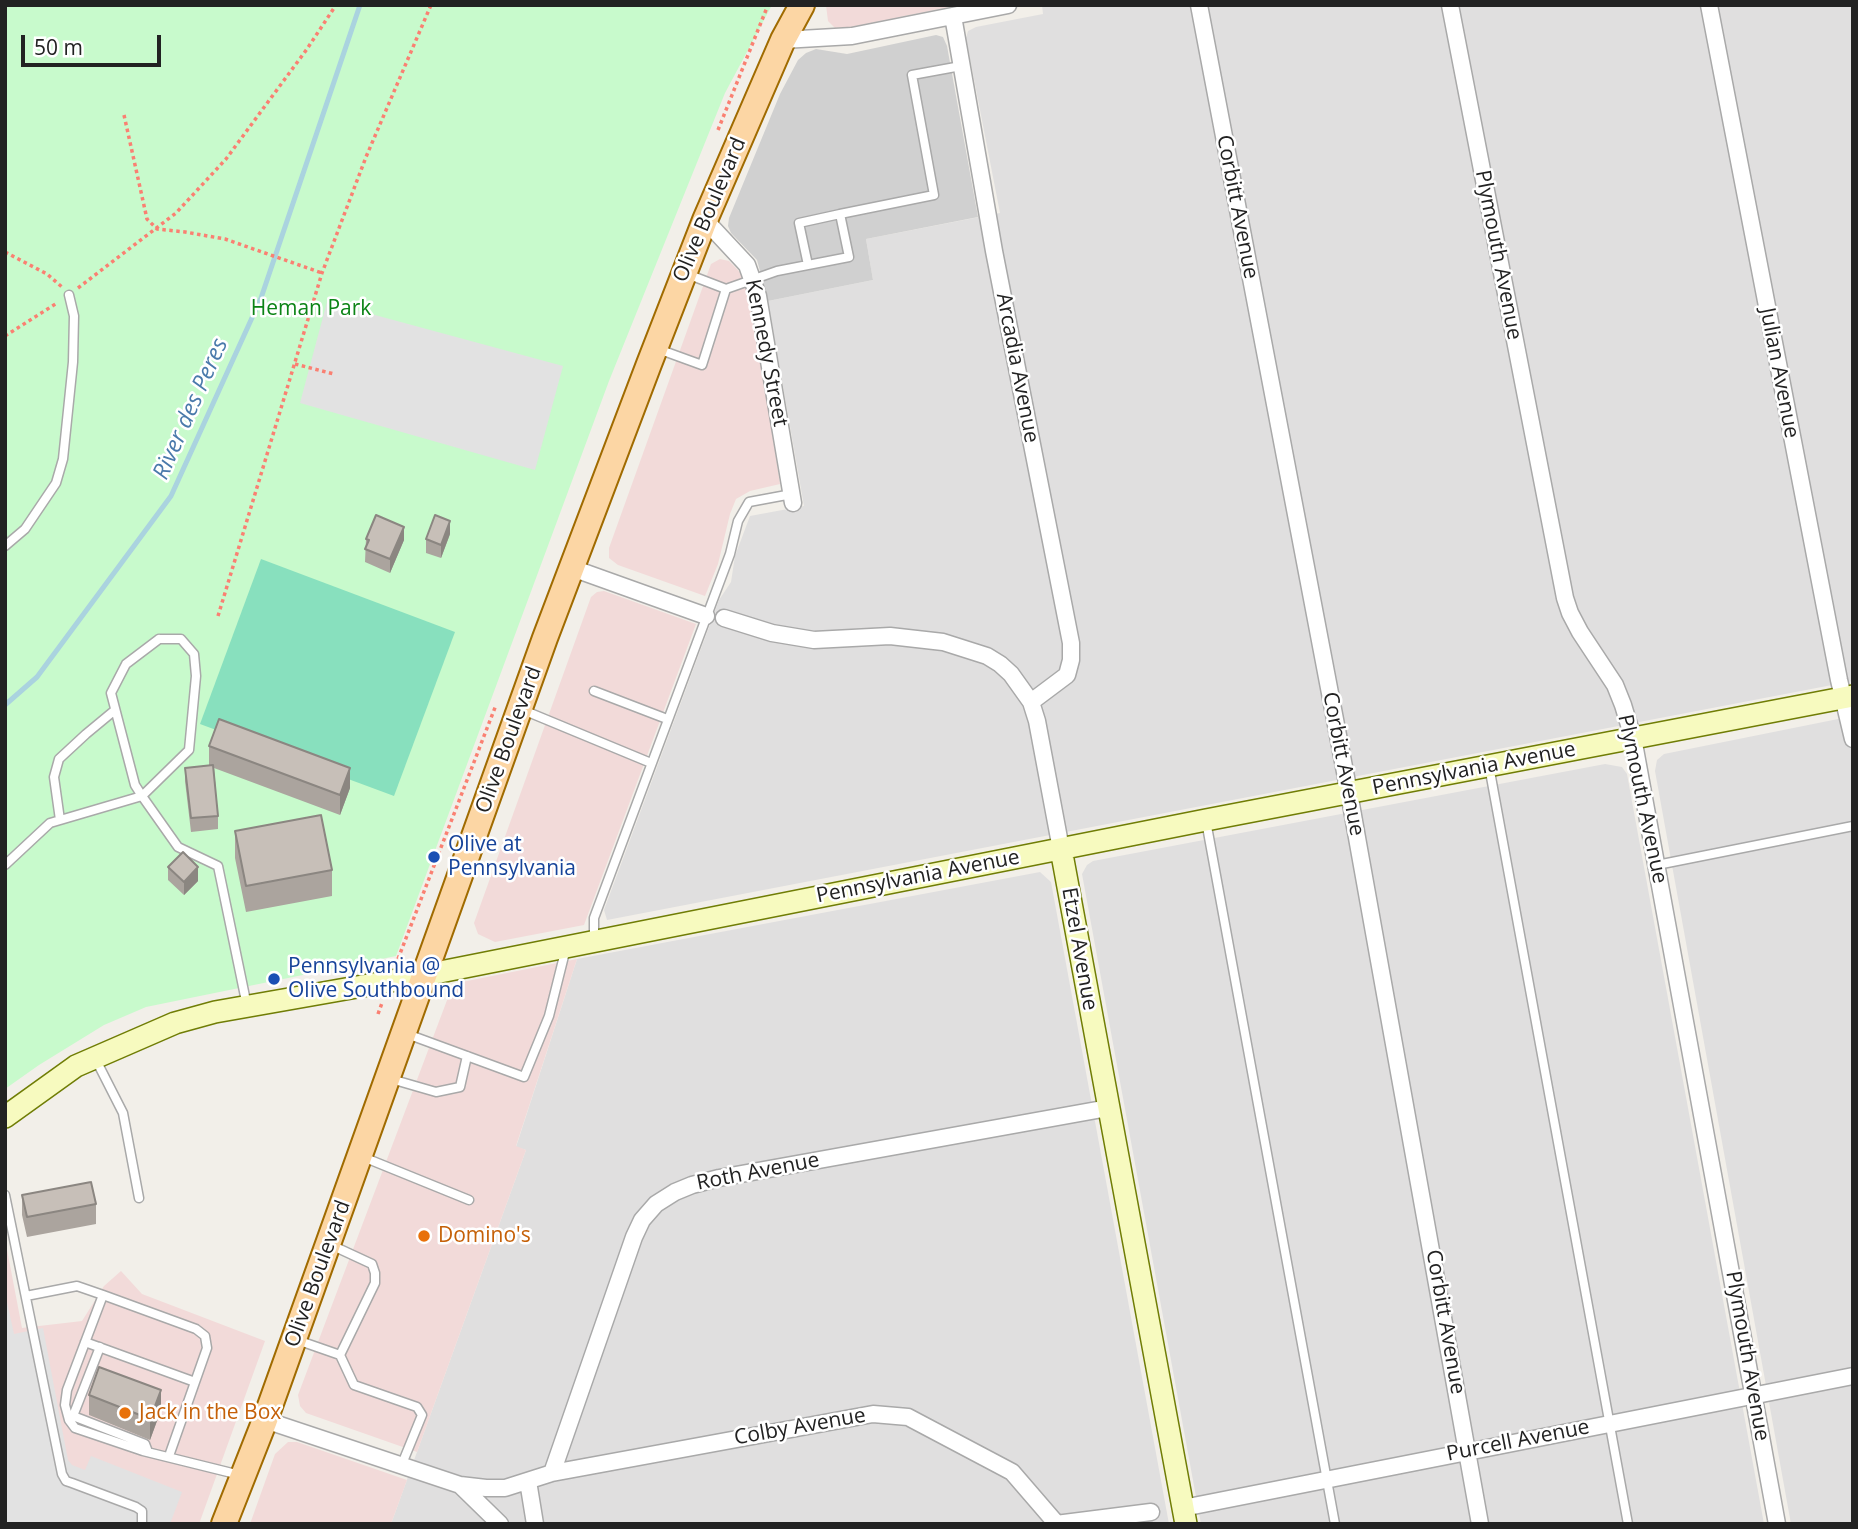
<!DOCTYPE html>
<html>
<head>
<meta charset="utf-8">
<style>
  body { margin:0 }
  #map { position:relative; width:1858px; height:1529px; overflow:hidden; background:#f2efe9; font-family:"Open Sans",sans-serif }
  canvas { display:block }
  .frame { position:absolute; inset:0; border:7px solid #222; pointer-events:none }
  .scale { position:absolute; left:21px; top:35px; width:140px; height:32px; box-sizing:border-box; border:4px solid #222; border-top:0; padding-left:9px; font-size:21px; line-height:24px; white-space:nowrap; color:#222; -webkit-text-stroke:5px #fff; paint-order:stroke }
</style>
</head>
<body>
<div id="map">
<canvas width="1858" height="1529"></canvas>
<div class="frame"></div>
<div class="scale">50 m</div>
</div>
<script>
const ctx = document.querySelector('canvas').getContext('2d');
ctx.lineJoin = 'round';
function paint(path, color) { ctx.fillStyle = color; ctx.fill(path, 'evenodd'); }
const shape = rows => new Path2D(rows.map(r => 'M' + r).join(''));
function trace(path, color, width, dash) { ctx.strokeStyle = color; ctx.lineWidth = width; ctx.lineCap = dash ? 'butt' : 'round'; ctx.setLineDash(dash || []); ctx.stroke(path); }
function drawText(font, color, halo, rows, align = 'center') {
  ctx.font = font + ' "Open Sans",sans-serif'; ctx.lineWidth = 5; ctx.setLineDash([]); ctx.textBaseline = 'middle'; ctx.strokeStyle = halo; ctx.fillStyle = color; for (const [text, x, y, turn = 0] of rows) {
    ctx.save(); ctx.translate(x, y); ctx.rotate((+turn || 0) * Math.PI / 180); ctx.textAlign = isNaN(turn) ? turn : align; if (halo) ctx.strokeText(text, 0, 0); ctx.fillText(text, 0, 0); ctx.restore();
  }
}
paint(shape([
  [1042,5,1853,5,1853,681,607,920,604,910,719,600,731,582,735,556,750,516,804,506,768,301,873,280,866,239,1000,213,966,38,968,31,976,27,1043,14],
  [1853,716,1853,1524,1791,1524,1655,771,1657,760,1664,754],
  [1605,764,1622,767,1627,774,1764,1524,1201,1524,1082,874,1087,865,1093,861],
  [1040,872,1051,882,1169,1524,391,1524,526,1150,516,1147,577,959]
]), '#e0dfdf');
paint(shape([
  [826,5,959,5,851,27,835,28,828,21],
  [720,259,729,261,738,270,747,283,752,301,780,484,750,491,736,499,730,514,718,564,705,596,618,565,609,558,609,548,711,264],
  [604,591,696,624,584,925,495,942,478,934,474,923,591,597,597,592],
  [577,959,516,1146,526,1150,417,1452,306,1413,300,1406,298,1395,452,987,462,982],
  [5,1239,22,1328,82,1321,104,1286,121,1271,142,1294,265,1341,199,1524,5,1524],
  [288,1442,297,1442,407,1480,391,1524,250,1524,275,1454]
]), '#f2dad9');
paint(shape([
  [936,35,943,37,947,46,978,217,866,239,873,280,768,301,757,260,731,233,728,226,729,218,780,94,798,60,806,53,816,49,847,54]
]), '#d0d0d0');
paint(shape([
  [5,5,772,5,725,93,609,381,396,956,146,1007,104,1025,39,1065,5,1089]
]), '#c8facc');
paint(shape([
  [261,559,455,632,394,796,200,724]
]), '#88e0be');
paint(shape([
  [327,302,563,366,535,470,300,403],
  [5,1293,14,1334,43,1328,68,1460,72,1465,85,1470,91,1456,182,1492,170,1524,5,1524]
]), '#e2e2e2');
trace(shape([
  [5,705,37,677,171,496,261,298,360,5]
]), '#aad3df', 5);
const lane = shape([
  [808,265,799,223,840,214],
  [687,274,726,289,777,271,849,257,840,214,934,195,912,75,961,66],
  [658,349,702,365,726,289],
  [5,546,25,529,56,483,63,459,73,362,74,316,69,295],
  [159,639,181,639,194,654,196,676,189,750,142,796,135,785,111,693,126,664,159,639],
  [594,691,667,719],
  [523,710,651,763],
  [1489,766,1628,1524],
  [60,820,54,777,59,759,86,734,115,710],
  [1206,821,1335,1524],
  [5,865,50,823,142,796,178,847,218,866,247,1006],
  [1657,865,1853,826],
  [594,939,594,918,730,554,738,521,749,502,792,494],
  [407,1034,524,1077,549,1016,564,956,561,948],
  [96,1060,123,1113,139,1198],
  [391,1079,436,1092,460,1087,467,1056],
  [363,1157,469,1200],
  [5,1195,62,1474,66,1481,72,1483,136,1507,142,1511,142,1524],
  [331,1245,372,1264,375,1273,375,1283,340,1355],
  [103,1295,196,1329,205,1336,207,1348,169,1456],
  [26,1296,77,1286,103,1295,67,1390,65,1405,69,1420,75,1428,143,1451,240,1475],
  [297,1340,340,1355,354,1385,417,1407,422,1415,402,1464],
  [85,1342,195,1382],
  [100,1347,73,1416,145,1444,148,1452]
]);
const street = shape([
  [1199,5,1349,793,1480,1524],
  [1450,5,1565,598,1570,613,1580,632,1615,685,1623,705,1633,738,1777,1524],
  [1709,5,1839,680,1853,739],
  [953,16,994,251,1071,643,1071,660,1067,675,1031,702],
  [783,40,852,36,1008,5],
  [705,220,747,265,758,296,793,503],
  [572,568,706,616],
  [724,618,772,633,814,640,890,636,943,642,987,656,1000,664,1011,674,1031,702,1037,721,1061,849],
  [265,1420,460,1485,486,1488,505,1488,552,1473,873,1414,908,1417,1012,1472,1056,1523],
  [552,1473,634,1237,642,1220,656,1204,675,1192,692,1185,719,1178,1108,1108],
  [528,1481,535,1524],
  [460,1485,500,1524],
  [1183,1508,1853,1376],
  [1056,1524,1151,1512]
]);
const secondary = shape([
  [1061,849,1186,1524],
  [5,1117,76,1066,175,1023,215,1012,425,975,1206,820,1853,696]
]);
const primary = shape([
  [224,1524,265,1420,545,638,649,364,705,220,783,40,802,5]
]);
trace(lane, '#a9a9a9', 11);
trace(street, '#a9a9a9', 19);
trace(secondary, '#707d05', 24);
trace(primary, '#a06b00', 28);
trace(shape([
  [124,115,147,219,157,229,185,232,225,239,322,273],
  [718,130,768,5],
  [5,252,47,274,62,287],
  [78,288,176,213,226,159,307,49,336,5],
  [5,336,57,303],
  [295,364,334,374],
  [218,616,322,273,366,157,431,5],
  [398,959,496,705],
  [378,1014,382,1003]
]), '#fa8072', 3.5, [3.5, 3.5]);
trace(lane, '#fff', 8);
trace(street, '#fff', 16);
trace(secondary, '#f7fabf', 21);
trace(primary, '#fcd6a4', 24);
paint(shape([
  [450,534,441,558,426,553,426,539],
  [366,539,404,540,390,573,365,562],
  [209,746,350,788,340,815,214,768,218,816,218,829,191,832,185,781,185,768,209,765],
  [235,831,332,870,332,896,246,912,235,858],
  [168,867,198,881,184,895,168,880],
  [22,1195,96,1204,96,1224,27,1237,22,1215],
  [89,1395,161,1410,150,1440,89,1415]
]), '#aba49e');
paint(shape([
  [450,521,450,534,441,558,441,545],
  [404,527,404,540,390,573,390,559],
  [350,768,350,788,340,815,340,795],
  [198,867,198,881,184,895,184,882],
  [161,1390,161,1410,150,1440,150,1419]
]), '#8b8681');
const building = shape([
  [376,515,404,527,390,559,365,549,369,540,366,539,376,515],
  [435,515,450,521,441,545,426,539,435,515],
  [219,719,350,768,340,795,209,746,219,719],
  [213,765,218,816,191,818,185,768,213,765],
  [321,815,332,870,246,886,235,831,321,815],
  [183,852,198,867,184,882,168,867,183,852],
  [91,1182,96,1204,27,1217,22,1195,91,1182],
  [99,1367,161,1390,150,1419,89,1395,99,1367]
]);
paint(building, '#c7bfb8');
trace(building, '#8b8681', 2);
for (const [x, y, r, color] of [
  [434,857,7,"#1a4fb4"],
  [274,979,7,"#1a4fb4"],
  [424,1236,7,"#e8710a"],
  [125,1413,7,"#e8710a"]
]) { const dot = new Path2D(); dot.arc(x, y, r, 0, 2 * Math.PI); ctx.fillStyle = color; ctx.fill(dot); trace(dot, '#fff', 2.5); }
drawText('21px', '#222', '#fff', [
  ["Corbitt Avenue",1237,207,79],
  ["Olive Boulevard",710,210,-67],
  ["Plymouth Avenue",1498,255,79],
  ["Kennedy Street",766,353,79],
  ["Arcadia Avenue",1017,368,79],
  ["Julian Avenue",1779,373,79],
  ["Olive Boulevard",509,740,-70],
  ["Corbitt Avenue",1343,764,79],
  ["Pennsylvania Avenue",1474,769,-11],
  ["Plymouth Avenue",1642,799,78],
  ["Pennsylvania Avenue",918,877,-11],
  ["Etzel Avenue",1079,949,80],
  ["Roth Avenue",758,1172,-11],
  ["Olive Boulevard",318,1274,-70],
  ["Corbitt Avenue",1445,1322,80],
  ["Plymouth Avenue",1747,1356,80],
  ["Colby Avenue",800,1427,-10],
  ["Purcell Avenue",1518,1441,-11]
]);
drawText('21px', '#0c8416', '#fff', [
  ["Heman Park",311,309]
]);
drawText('21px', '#164399', '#fff', [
  ["Olive at",448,845],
  ["Pennsylvania",448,869],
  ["Pennsylvania @",288,967],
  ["Olive Southbound",288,991]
], 'left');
drawText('21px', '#c56008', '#fff', [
  ["Domino's",438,1236],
  ["Jack in the Box",139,1413]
], 'left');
drawText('italic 23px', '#4a7aab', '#fff', [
  ["River des Peres",191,409,-66]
]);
</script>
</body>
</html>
